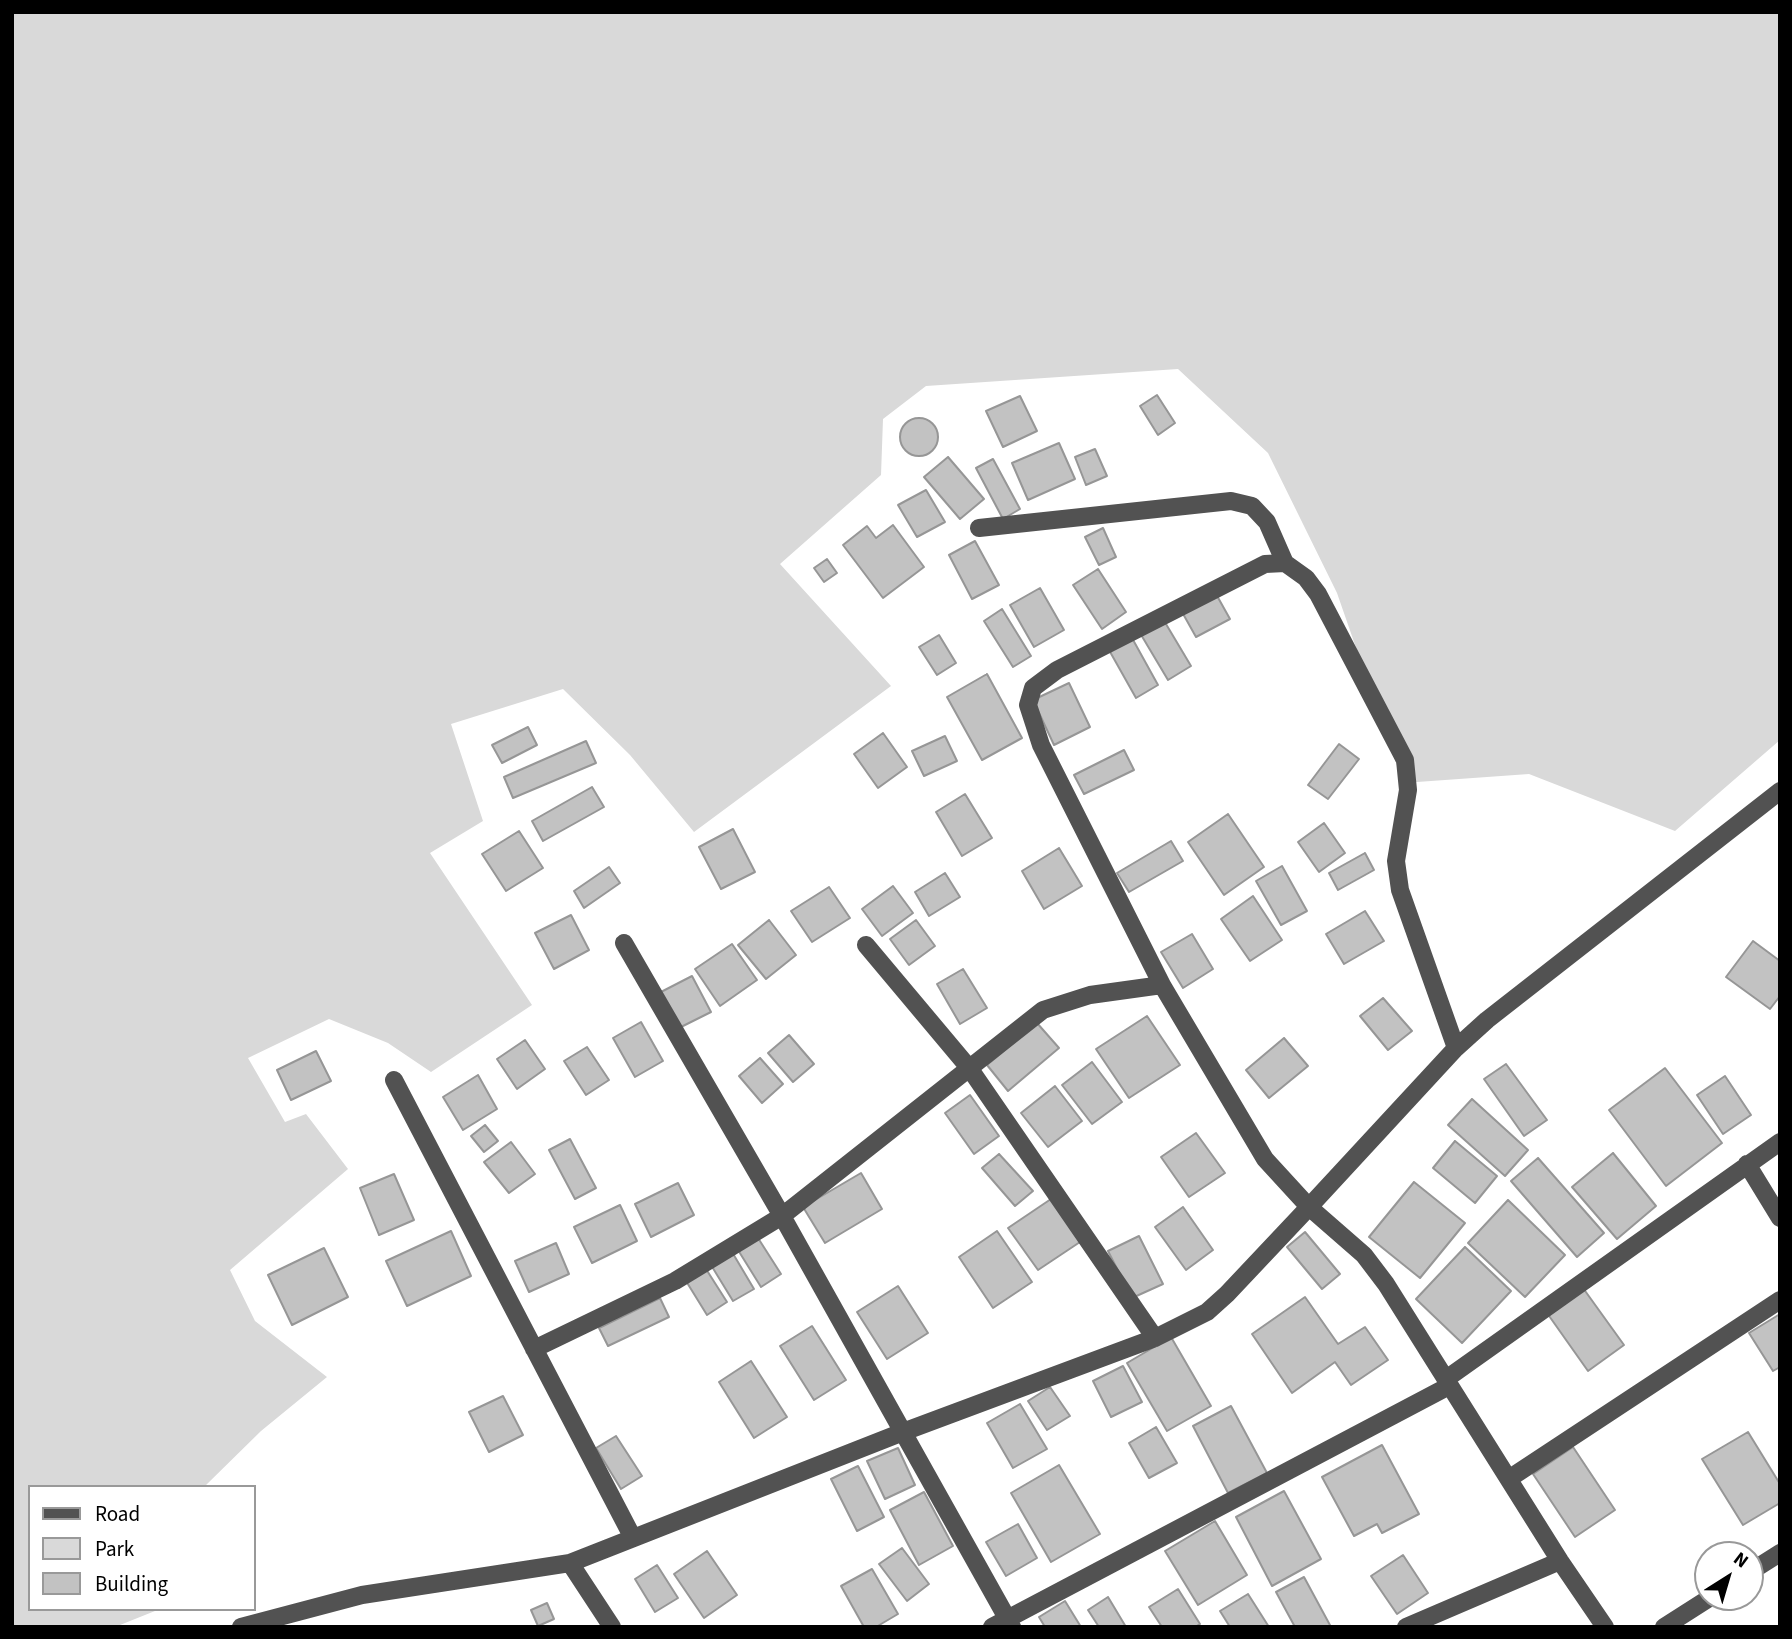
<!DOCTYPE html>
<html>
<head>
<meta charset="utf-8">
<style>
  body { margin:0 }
  #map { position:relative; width:1792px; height:1639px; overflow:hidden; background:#fff; font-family:"Source Sans 3",sans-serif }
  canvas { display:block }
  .frame { position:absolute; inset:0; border:14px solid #000; pointer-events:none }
  .legend { position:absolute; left:28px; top:1485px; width:228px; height:126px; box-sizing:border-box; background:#fff; border:2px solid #999; margin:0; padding:9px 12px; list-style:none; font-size:21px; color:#000 }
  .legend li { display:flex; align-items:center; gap:14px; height:35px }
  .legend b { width:35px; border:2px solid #999 }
  .north { position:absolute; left:1694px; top:1541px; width:70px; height:70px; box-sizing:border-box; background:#fff; border:2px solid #999; border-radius:50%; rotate:37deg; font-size:19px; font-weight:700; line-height:28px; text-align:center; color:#000 }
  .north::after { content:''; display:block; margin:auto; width:24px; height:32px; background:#000; clip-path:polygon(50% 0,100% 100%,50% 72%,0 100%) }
</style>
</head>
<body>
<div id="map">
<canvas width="1792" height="1639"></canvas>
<div class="frame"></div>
<ul class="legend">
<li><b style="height:9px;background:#525252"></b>Road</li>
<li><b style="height:19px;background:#d9d9d9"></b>Park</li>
<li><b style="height:19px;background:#c2c2c2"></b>Building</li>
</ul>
<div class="north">N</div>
</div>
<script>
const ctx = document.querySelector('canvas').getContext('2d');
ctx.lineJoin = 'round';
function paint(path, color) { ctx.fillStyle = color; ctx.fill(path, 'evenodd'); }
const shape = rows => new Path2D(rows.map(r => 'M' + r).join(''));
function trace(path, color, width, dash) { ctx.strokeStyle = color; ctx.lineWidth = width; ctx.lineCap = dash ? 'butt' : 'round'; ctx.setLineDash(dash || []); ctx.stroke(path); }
paint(shape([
  [12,12,1780,12,1780,740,1675,831,1529,774,1403,783,1337,593,1268,453,1178,369,926,386,883,419,881,475,780,564,891,686,694,832,630,755,563,689,451,724,483,821,430,853,532,1005,431,1072,388,1043,329,1019,248,1058,285,1122,306,1114,348,1169,230,1270,255,1321,327,1377,261,1431,204,1487,30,1487,30,1609,160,1609,115,1627,12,1627]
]), '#d9d9d9');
const building = shape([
  [1157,395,1175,423,1158,435,1140,406,1157,395],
  [1020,396,1037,431,1003,447,986,411,1020,396],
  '900 437a19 19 0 1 1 38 0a19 19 0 1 1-38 0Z',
  [1059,443,1075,479,1028,500,1012,463,1059,443],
  [1095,449,1107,476,1086,485,1075,457,1095,449],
  [948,457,984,499,960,519,924,477,948,457],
  [993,459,1020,509,1003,519,976,468,993,459],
  [926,490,945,522,917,537,898,505,926,490],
  [893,525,924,567,883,598,843,545,867,526,876,538,893,525],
  [1103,528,1116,557,1099,565,1085,537,1103,528],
  [975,541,999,585,972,599,949,555,975,541],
  [827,559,837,573,824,582,814,568,827,559],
  [1098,569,1126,612,1102,629,1073,585,1098,569],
  [1040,588,1064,630,1034,647,1010,605,1040,588],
  [1216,594,1230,619,1196,637,1182,612,1216,594],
  [1002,609,1031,656,1013,667,984,621,1002,609],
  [1163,619,1191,666,1168,680,1140,633,1163,619],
  [939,635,956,663,937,675,919,647,939,635],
  [1132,638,1158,685,1136,698,1109,650,1132,638],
  [987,674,1022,738,982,760,947,697,987,674],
  [1069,683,1090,727,1054,745,1033,700,1069,683],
  [528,727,537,745,502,763,492,745,528,727],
  [883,733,907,767,878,788,854,754,883,733],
  [945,736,957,761,924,776,912,751,945,736],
  [586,741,596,763,513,798,504,777,586,741],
  [1339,744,1359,759,1328,799,1308,785,1339,744],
  [1124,750,1134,770,1084,794,1074,775,1124,750],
  [592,787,604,807,543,841,532,821,592,787],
  [965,794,992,838,962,856,936,812,965,794],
  [1228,814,1264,867,1224,895,1188,842,1228,814],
  [1324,823,1345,853,1319,872,1298,842,1324,823],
  [733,829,755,872,721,889,699,847,733,829],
  [519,831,543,868,506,891,482,854,519,831],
  [1171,841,1183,861,1129,892,1117,873,1171,841],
  [1059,848,1082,886,1044,909,1022,871,1059,848],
  [1365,853,1374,870,1338,890,1329,873,1365,853],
  [1282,866,1307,911,1281,925,1256,881,1282,866],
  [609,867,620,883,584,908,574,891,609,867],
  [945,873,960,897,929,916,915,892,945,873],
  [893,886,913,913,882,936,862,909,893,886],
  [829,887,850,918,812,942,791,911,829,887],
  [1253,896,1282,940,1250,961,1221,919,1253,896],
  [1365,911,1384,941,1344,964,1326,934,1365,911],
  [571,915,589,950,554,969,535,933,571,915],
  [769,920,796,955,766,979,738,945,769,920],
  [916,920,935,946,909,965,890,939,916,920],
  [1192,934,1213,969,1183,988,1161,952,1192,934],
  [1753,941,1780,961,1780,996,1770,1009,1726,977,1753,941],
  [732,944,757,980,720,1006,695,969,732,944],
  [963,969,987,1008,960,1024,937,984,963,969],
  [692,976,711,1012,677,1029,659,993,692,976],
  [1383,998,1412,1031,1388,1050,1360,1016,1383,998],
  [1147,1016,1180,1065,1129,1098,1096,1049,1147,1016],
  [641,1022,663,1061,635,1077,613,1038,641,1022],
  [1037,1023,1059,1048,1008,1091,987,1065,1037,1023],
  [789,1035,814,1064,793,1082,768,1053,789,1035],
  [1284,1038,1308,1066,1269,1098,1246,1070,1284,1038],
  [525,1040,545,1069,517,1089,497,1059,525,1040],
  [587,1047,609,1080,586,1095,564,1061,587,1047],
  [316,1051,331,1081,291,1100,277,1070,316,1051],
  [760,1058,783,1084,762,1103,739,1076,760,1058],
  [1092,1062,1122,1102,1092,1124,1062,1085,1092,1062],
  [1506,1064,1547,1120,1524,1136,1484,1079,1506,1064],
  [1665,1068,1722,1143,1666,1186,1609,1110,1665,1068],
  [478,1075,497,1109,463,1130,443,1097,478,1075],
  [1725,1076,1751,1115,1723,1134,1697,1095,1725,1076],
  [1055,1086,1082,1121,1048,1147,1021,1113,1055,1086],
  [970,1095,999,1136,974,1154,945,1113,970,1095],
  [1472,1099,1528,1150,1505,1176,1448,1125,1472,1099],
  [485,1125,498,1141,484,1152,471,1136,485,1125],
  [1196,1133,1225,1173,1189,1197,1161,1157,1196,1133],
  [570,1139,596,1188,575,1199,549,1150,570,1139],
  [1455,1141,1497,1176,1475,1203,1433,1168,1455,1141],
  [511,1142,535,1174,509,1193,484,1162,511,1142],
  [1613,1153,1656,1206,1617,1239,1572,1187,1613,1153],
  [999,1154,1033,1191,1015,1206,982,1168,999,1154],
  [1538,1158,1604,1233,1577,1257,1511,1181,1538,1158],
  [861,1173,882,1209,825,1243,803,1207,861,1173],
  [394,1174,414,1220,379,1235,360,1188,394,1174],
  [1414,1182,1465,1223,1420,1278,1369,1237,1414,1182],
  [678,1183,694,1215,651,1237,635,1204,678,1183],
  [1051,1199,1080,1242,1038,1270,1008,1228,1051,1199],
  [1508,1200,1565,1255,1525,1297,1468,1243,1508,1200],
  [620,1205,637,1241,592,1263,574,1227,620,1205],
  [1183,1207,1213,1250,1186,1270,1155,1227,1183,1207],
  [451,1231,471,1276,407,1306,386,1261,451,1231],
  [997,1231,1032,1282,993,1308,959,1257,997,1231],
  [1305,1232,1340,1274,1322,1289,1287,1247,1305,1232],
  [1139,1236,1163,1284,1132,1298,1108,1251,1139,1236],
  [758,1238,781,1274,761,1287,738,1250,758,1238],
  [556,1243,569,1274,529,1292,515,1261,556,1243],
  [1465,1247,1511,1291,1462,1343,1416,1299,1465,1247],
  [324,1248,348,1297,292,1325,268,1275,324,1248],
  [732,1252,754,1289,733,1301,711,1265,732,1252],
  [706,1269,727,1302,707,1315,686,1281,706,1269],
  [898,1286,928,1333,887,1359,857,1312,898,1286],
  [1583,1288,1624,1345,1588,1371,1547,1313,1583,1288],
  [1305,1297,1338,1344,1365,1327,1388,1360,1351,1385,1335,1362,1292,1393,1252,1334,1305,1297],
  [660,1298,669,1317,608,1346,599,1328,660,1298],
  [1780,1314,1780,1367,1773,1371,1749,1333,1780,1314],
  [812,1326,846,1380,814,1400,780,1346,812,1326],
  [1171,1337,1211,1406,1167,1431,1127,1363,1171,1337],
  [751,1361,787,1417,754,1438,719,1382,751,1361],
  [1123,1366,1142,1402,1111,1417,1093,1381,1123,1366],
  [1050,1387,1070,1416,1047,1430,1028,1401,1050,1387],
  [503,1396,523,1435,489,1452,469,1412,503,1396],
  [1020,1404,1047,1449,1013,1468,987,1423,1020,1404],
  [1231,1406,1267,1473,1228,1493,1193,1426,1231,1406],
  [1156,1427,1177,1463,1149,1478,1129,1443,1156,1427],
  [1748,1432,1780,1484,1780,1503,1743,1525,1702,1459,1748,1432],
  [616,1436,642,1476,621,1489,596,1448,616,1436],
  [1382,1445,1419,1514,1382,1533,1377,1524,1354,1536,1322,1477,1382,1445],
  [1573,1447,1615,1510,1575,1537,1533,1474,1573,1447],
  [898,1448,915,1485,885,1499,867,1461,898,1448],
  [1059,1465,1100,1534,1051,1562,1011,1493,1059,1465],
  [858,1466,884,1517,857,1531,831,1479,858,1466],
  [1284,1491,1321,1559,1272,1586,1236,1517,1284,1491],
  [924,1492,953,1546,919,1565,890,1510,924,1492],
  [1215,1521,1247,1575,1198,1605,1165,1551,1215,1521],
  [1018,1524,1037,1558,1006,1576,986,1542,1018,1524],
  [902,1548,929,1584,907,1601,879,1564,902,1548],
  [707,1551,737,1595,704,1618,674,1574,707,1551],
  [1403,1555,1428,1593,1397,1614,1371,1576,1403,1555],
  [657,1565,678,1598,655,1612,635,1579,657,1565],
  [872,1569,898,1614,876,1627,864,1627,841,1586,872,1569],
  [1304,1577,1331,1627,1295,1627,1276,1592,1304,1577],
  [1178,1589,1200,1624,1195,1627,1162,1627,1149,1607,1178,1589],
  [1248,1594,1269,1627,1230,1627,1220,1611,1248,1594],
  [1108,1597,1126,1627,1099,1627,1088,1610,1108,1597],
  [1065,1601,1081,1627,1045,1627,1039,1617,1065,1601],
  [547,1603,554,1619,538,1626,531,1610,547,1603]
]);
paint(building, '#c2c2c2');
trace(building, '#969696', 2);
trace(shape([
  [979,528,1231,501,1252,506,1267,522,1285,563],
  [624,943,782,1216,1012,1627],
  [866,945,970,1069,1155,1338],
  [1456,1048,1400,890,1396,861,1408,790,1405,760,1318,594,1306,578,1285,563,1265,564,1057,670,1033,688,1028,705,1041,745,1162,985,1265,1159,1309,1207,1364,1255,1386,1284,1560,1561,1605,1627],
  [394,1080,633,1538],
  [1747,1164,1780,1218],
  [534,1349,675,1281,782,1216,1043,1010,1090,995,1162,985],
  [1446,1379,1780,1142],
  [1510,1478,1780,1300],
  [570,1563,612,1627],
  [1750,1572,1780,1553],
  [241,1627,362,1595,570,1563,903,1432,1155,1338,1207,1312,1227,1294,1309,1207,1456,1048,1487,1020,1780,791],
  [992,1627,1449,1386],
  [1406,1627,1560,1561],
  [1664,1627,1711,1597]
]), '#525252', 18);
</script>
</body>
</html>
